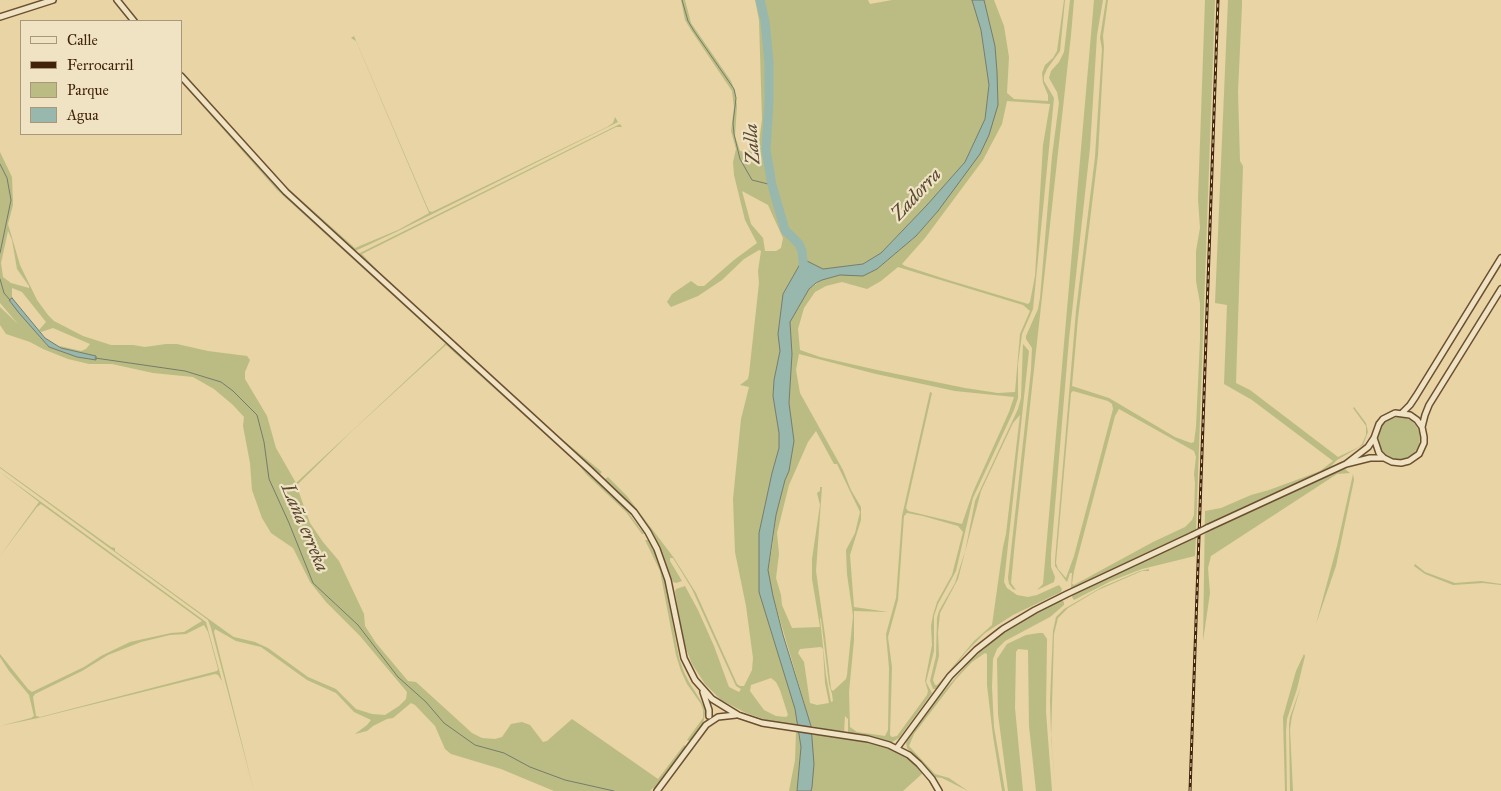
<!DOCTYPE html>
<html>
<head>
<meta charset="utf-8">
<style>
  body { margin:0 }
  #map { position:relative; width:1501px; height:791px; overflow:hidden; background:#e8d4a4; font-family:"IM FELL Great Primer",serif }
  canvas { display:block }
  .legend { position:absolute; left:20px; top:20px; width:162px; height:115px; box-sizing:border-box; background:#f0e3c4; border:1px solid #aa9679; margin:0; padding:6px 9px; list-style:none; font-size:15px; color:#422309 }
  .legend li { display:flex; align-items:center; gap:10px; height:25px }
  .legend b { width:25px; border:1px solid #aa9679 }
</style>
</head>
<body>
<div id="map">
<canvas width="1501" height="791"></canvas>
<ul class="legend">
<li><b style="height:6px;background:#f0e3c4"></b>Calle</li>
<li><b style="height:6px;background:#422309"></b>Ferrocarril</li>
<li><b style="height:14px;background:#babc83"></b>Parque</li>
<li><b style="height:14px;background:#98b7ad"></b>Agua</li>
</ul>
</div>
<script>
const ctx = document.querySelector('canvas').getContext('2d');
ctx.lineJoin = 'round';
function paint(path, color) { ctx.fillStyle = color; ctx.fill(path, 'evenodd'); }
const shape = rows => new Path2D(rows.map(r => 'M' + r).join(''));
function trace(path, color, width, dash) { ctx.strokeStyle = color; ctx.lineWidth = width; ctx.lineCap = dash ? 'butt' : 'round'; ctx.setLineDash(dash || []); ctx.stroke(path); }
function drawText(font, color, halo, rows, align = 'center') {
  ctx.font = font + ' "IM FELL Great Primer",serif'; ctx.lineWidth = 4.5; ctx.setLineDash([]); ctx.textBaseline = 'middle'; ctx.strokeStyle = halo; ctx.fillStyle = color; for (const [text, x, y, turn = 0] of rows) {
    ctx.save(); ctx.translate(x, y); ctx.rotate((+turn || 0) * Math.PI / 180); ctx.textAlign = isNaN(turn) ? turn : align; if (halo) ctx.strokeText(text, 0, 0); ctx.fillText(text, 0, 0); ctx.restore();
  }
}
paint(shape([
  [681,0,685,0,691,23,731,81,735,91,737,106,735,136,740,151,747,152,759,142,762,119,759,20,755,0,868,0,870,4,892,0,972,0,981,30,989,85,985,119,965,162,927,205,881,253,863,264,823,269,810,264,800,264,783,294,778,334,780,351,774,380,773,396,779,433,779,448,772,473,759,533,759,592,795,709,798,725,769,721,746,713,721,700,705,684,692,664,683,641,675,592,676,589,685,586,698,610,714,646,729,687,739,692,741,689,736,686,692,589,678,566,673,558,670,558,670,561,682,581,676,583,673,582,654,535,634,509,605,479,608,477,627,496,674,558,696,593,737,684,740,686,744,686,752,670,753,658,746,606,735,552,733,499,741,419,749,387,740,385,748,379,749,374,759,283,758,271,761,251,759,250,744,259,722,280,698,296,671,307,667,302,672,294,691,281,698,286,704,286,734,260,757,243,745,220,734,175,733,162,736,149,731,131,734,107,732,91,691,30,685,20],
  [742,191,768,205,783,238,781,248,776,251,765,251,763,238,751,224],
  [771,678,776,682,780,690,788,715,786,717,776,716,764,710,750,691,751,685],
  [984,0,994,0,1004,26,1009,57,1007,93,1014,99,1048,101,1048,95,1043,83,1042,73,1045,65,1053,58,1057,51,1064,0,1065,0,1060,51,1047,69,1044,76,1044,81,1054,98,1033,309,1022,334,1018,364,1018,398,1014,410,973,498,956,571,938,604,934,616,934,651,926,682,932,693,899,738,892,742,848,733,848,719,845,716,844,733,811,726,773,596,768,570,772,548,776,515,785,480,789,471,794,441,789,403,792,354,790,322,809,289,822,280,840,275,863,275,877,269,916,236,938,211,957,183,998,105,995,46],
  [1007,101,1050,104,1043,145,1035,276,1030,302,1028,304,945,279,905,266,902,264,925,238,983,160,1002,124],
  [898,267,1023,305,1030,311,1020,334,1015,392,998,393,965,388,877,370,820,357,800,350,798,329,804,308,815,292,826,286,842,282,867,289,881,281],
  [799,354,876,374,955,391,1014,397,1009,412,973,492,962,524,908,511,906,508,932,393,930,392,902,516,896,598,886,634,889,668,888,730,885,736,857,732,850,727,849,692,854,640,854,611,888,612,854,607,850,555,861,520,861,507,851,490,843,470,800,393,796,370],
  [816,431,834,464,837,464,860,512,855,533,846,550,847,574,853,616,847,675,846,679,833,691,831,689,825,635,816,571,822,487,820,487,820,491,817,493,820,505,812,559,812,579,820,627,792,628,782,605,781,595,776,578,779,554,777,533,789,485,808,442],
  [907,513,923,516,958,526,963,532,952,575,937,602,933,615,931,626,932,645,925,681,928,691,927,695,897,736,892,737,890,735,892,667,888,637,898,600,904,516],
  [820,618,821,619,829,684,832,694,833,701,831,702,826,675],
  [821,647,823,649,825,683,829,703,817,705,810,703,804,662,798,653,800,649],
  [1070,0,1074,0,1071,35,1015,541,1011,583,1016,590,1013,589,1009,584,1008,578,1031,370,1032,348,1026,339,1026,336,1038,309,1040,298,1052,156,1059,103,1057,92,1049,78,1051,71,1059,62,1064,52],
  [1094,0,1103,0,1097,35,1090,148,1069,339,1051,554,1051,567,1055,577,1054,582,1037,590,1043,584],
  [1106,0,1108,0,1103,36,1104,47,1098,155,1078,318,1072,386,1109,398,1175,437,1191,443,1194,442,1196,427,1200,340,1200,303,1196,281,1196,251,1200,228,1198,199,1205,0,1215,0,1196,531,1071,589,1072,573,1070,573,1067,582,1066,581,1055,566,1055,560,1076,311,1095,157,1102,49,1100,38],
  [1073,391,1108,401,1112,404,1113,409,1074,556,1066,578,1058,569,1056,563,1071,393],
  [1119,409,1194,451,1196,457,1194,474,1195,483,1194,515,1192,520,1185,527,1153,542,1074,585,1072,584,1074,571,1115,416],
  [1228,0,1242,0,1242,5,1238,92,1240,161,1243,166,1236,383,1250,390,1338,457,1359,447,1362,444,1366,435,1366,426,1353,408,1354,407,1366,423,1368,432,1363,445,1337,460,1330,467,1206,525,1207,531,1327,475,1345,469,1350,473,1337,474,1211,556,1208,568,1210,593,1203,641,1205,511,1221,508,1251,495,1269,490,1299,479,1320,471,1333,461,1252,400,1224,384,1227,305,1215,303],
  [354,36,429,211,432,212,607,127,613,123,615,117,618,122,396,232,355,251,279,181,181,72,181,70,281,182,355,248,398,230,429,213,356,41,351,38],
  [181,79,260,168,289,198,582,466,625,508,644,534,642,534,626,512,586,474,578,464,446,345,353,430,298,484,297,487,310,523,323,542,339,561,364,614,365,626,376,643,408,681,416,682,472,733,482,738,495,739,502,737,511,724,522,722,530,725,543,742,547,741,572,719,658,779,684,745,686,747,656,789,653,788,650,791,554,791,501,769,451,754,445,749,435,726,415,705,411,703,393,718,387,719,373,726,367,731,355,734,367,725,371,720,354,712,336,693,307,680,261,647,236,641,215,629,214,632,254,791,211,628,208,620,0,468,0,467,111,547,115,548,115,551,228,633,234,637,255,642,268,648,308,677,336,689,356,709,372,714,385,715,399,706,406,699,407,692,360,636,326,602,310,582,293,548,271,533,262,518,252,490,250,463,243,426,244,417,233,405,214,389,193,377,153,373,112,364,89,364,68,359,43,349,30,342,6,334,0,325,0,307,18,324,0,303,0,152,12,177,13,205,8,224,20,265,37,300,48,315,54,321,83,336,111,345,133,345,145,347,166,344,177,344,208,351,247,356,250,360,245,372,245,379,267,416,276,448,296,483,444,345,445,343,277,190,181,82],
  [8,231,12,240,17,269,29,286,29,288,11,283,3,277,1,263],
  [12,288,22,292,46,322,39,330,41,332,53,328,90,344,86,349,81,351,60,346,60,348,96,359,77,357,49,347,9,300,12,298],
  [620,124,622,127,616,127,362,254,379,272,552,431,602,472,600,474,583,460,358,254],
  [1023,344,1029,351,1004,582,1007,588,1017,595,1028,597,1037,595,1059,585,1062,589,1061,592,1013,615,985,633,966,652,936,689,933,689,930,681,936,656,937,618,939,611,955,583,959,570,965,552,975,501,1018,409,1021,398],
  [1020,415,1006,534,1003,547,992,625,974,641,941,681,937,685,935,685,933,680,939,656,938,633,940,613,958,579,981,491,1013,423],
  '1378 438a21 21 0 1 1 42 0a21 21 0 1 1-42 0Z',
  [0,472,206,622,252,791,222,681,218,675,215,674,38,718,0,726,31,718,34,716,29,695,9,671,0,657,0,654,28,689,32,692,84,667,101,656,130,642,171,633,184,632,202,621,41,504,37,507,0,556,39,502],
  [204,625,208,632,218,669,217,671,40,717,36,716,33,697,35,694,82,671,108,655,141,642,170,635,186,634],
  [1353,474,1354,480,1336,566,1316,624,1337,546],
  [1196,537,1195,556,1142,569,1111,581,1074,600,1072,597,1073,595,1111,576],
  [645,540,648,540,655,552,665,581,679,658,684,672,689,682,706,709,703,724,690,741,687,740,703,718,703,710,701,704,687,684,681,671,676,655,660,571],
  [1415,564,1425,572,1455,583,1481,581,1501,584,1501,585,1483,583,1453,585,1425,574,1414,566],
  [1149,569,1149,571,1142,571,1098,590,1068,608,1058,618,1054,634,1051,739,1056,791,1052,748,1051,734,1050,700,1053,631,1056,617,1064,609,1102,587,1140,571],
  [1061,599,1064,602,1064,605,1050,617,1005,641,997,649,993,659,992,687,994,727,1005,791,1002,791,993,736,987,685,987,654,985,653,972,662,956,679,914,734,909,746,935,774,949,778,968,791,942,778,934,777,907,748,906,743,908,738,937,699,971,660,993,641,1013,627],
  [1039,633,1043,633,1047,639,1046,712,1052,791,1036,791,1029,726,1028,650,1018,649,1016,652,1015,708,1023,791,1008,791,998,714,997,659,1007,644,1026,635],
  [1304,654,1305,656,1297,689,1287,719,1286,731,1287,791,1285,791,1283,717,1296,671],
  [1301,686,1292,716,1290,729,1293,791,1290,791,1289,725,1290,717],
  [796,732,799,732,801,747,798,788,797,791,789,791,795,760],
  [812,733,886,746,900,752,913,763,923,773,903,791,811,791]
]), '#babc83');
const water = shape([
  [972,0,984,0,995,46,997,72,998,105,989,135,980,154,938,211,916,236,877,269,863,276,840,275,822,280,816,283,809,289,790,322,792,354,789,403,794,441,789,471,785,480,776,515,768,570,773,596,783,635,811,726,814,764,812,787,811,791,797,791,801,747,795,709,759,592,759,533,772,473,779,448,779,433,773,396,774,380,780,351,778,334,783,294,800,264,805,260,823,269,863,264,881,253,927,205,965,162,985,119,989,85,981,30,972,0],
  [12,298,45,338,61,348,96,356,96,360,77,357,49,347,19,313,9,300,12,298]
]);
paint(water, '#98b7ad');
trace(water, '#767c6b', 1);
trace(shape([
  [682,0,688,21,694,31,734,89,736,98,733,123,734,134,740,159,752,180,772,185],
  [0,164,7,178,11,200,0,253],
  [0,279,4,293,10,300],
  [95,358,185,371,221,382,233,391,257,415,264,442,269,479,289,523,313,583,358,625,398,677,426,702,444,723,475,745,504,753,530,767,565,780,614,791]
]), '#767c6b', 1);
trace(shape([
  [760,0,765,21,769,63,769,101,766,150,772,185,785,230,799,244,802,251,804,272]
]), '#98b7ad', 9);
const tertiary = shape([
  [117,0,134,21],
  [0,17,53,0],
  [181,76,286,192,590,470,634,512,648,532,657,549,668,580,684,658,695,680,712,699,738,715,762,723,868,739,889,745,909,755,919,764,932,779,939,791],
  [1402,413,1410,405,1416,396,1501,258],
  [1422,427,1425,415,1429,405,1501,289],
  [1346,464,1368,447,1374,438,1379,424,1383,419,1395,413,1410,415,1417,420,1422,427,1424,437,1424,443,1419,454,1409,461,1401,463,1392,462,1384,458,1379,453,1374,438],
  [1207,528,1346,464,1370,458,1384,458],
  [703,692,709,710,709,716],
  [897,748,950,676,976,650,1003,629,1035,610,1067,594,1193,535],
  [657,791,706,725,718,717,736,715]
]);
trace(tertiary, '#6c4f30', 8);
trace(tertiary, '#f0e3c4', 5);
const rail = shape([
  [1190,791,1218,0]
]);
trace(rail, '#422309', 3);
trace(rail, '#f0e3c4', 1, [4]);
const tertiaryBridge = shape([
  [1193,535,1207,528]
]);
trace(tertiaryBridge, '#6c4f30', 8, []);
trace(tertiaryBridge, '#f0e3c4', 5);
drawText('italic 19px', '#584832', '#f0e3c4', [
  ["Zalla",753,144,-94],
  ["Zadorra",917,195,-47],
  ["Laña erreka",304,528,67]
]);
</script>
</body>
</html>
